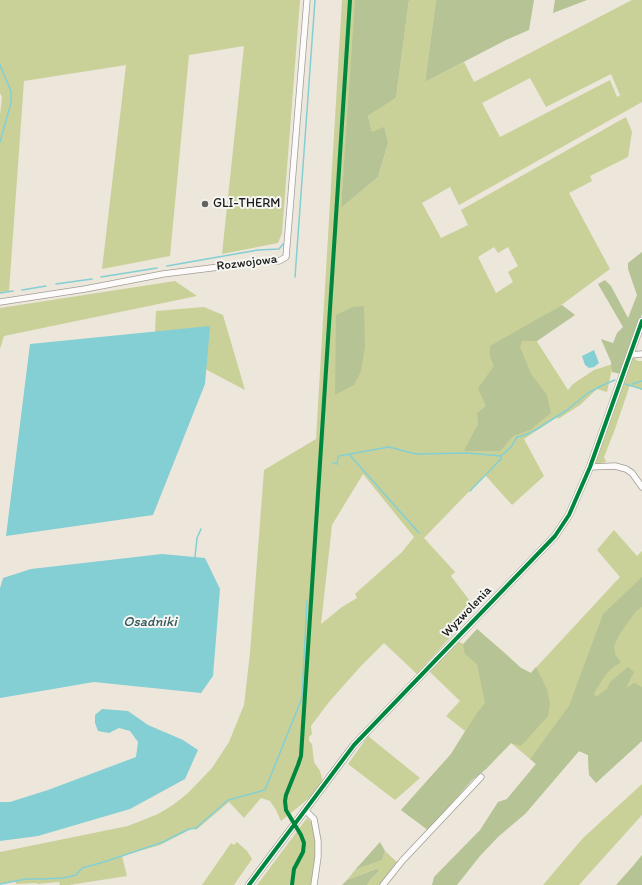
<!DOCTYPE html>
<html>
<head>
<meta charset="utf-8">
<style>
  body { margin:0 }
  canvas { display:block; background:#ece6db }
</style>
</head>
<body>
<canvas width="642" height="885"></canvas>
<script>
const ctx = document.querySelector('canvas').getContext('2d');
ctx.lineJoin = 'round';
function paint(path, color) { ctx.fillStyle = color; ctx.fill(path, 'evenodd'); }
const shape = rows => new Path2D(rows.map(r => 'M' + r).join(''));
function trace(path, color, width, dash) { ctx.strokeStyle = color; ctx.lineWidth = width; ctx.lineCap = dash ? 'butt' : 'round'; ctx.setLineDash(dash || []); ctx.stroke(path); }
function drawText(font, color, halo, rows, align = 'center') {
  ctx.font = font + ' Itim,sans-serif'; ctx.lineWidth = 4; ctx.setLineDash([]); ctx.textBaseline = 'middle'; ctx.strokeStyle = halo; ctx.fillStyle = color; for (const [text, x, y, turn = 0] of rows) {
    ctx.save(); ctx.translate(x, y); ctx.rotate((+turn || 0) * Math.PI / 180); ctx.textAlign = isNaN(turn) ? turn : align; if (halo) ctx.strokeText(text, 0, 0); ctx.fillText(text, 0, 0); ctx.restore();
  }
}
paint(shape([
  [0,0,300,0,282,233,278,243,222,254,244,46,189,55,170,256,102,269,126,65,24,81,9,291,0,292,0,115,2,97,0,93],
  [342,0,357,0,341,208,378,177,388,143,372,132,368,116,396,98,409,0,436,0,425,82,464,62,474,82,632,0,642,0,642,102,459,205,450,187,422,203,441,238,468,225,461,210,626,117,632,132,628,157,590,176,592,181,569,193,610,269,560,306,527,326,568,390,573,384,594,370,613,364,607,392,597,389,580,405,558,419,557,417,524,439,544,476,512,505,485,475,424,538,455,572,451,576,476,609,417,674,384,643,360,667,329,702,311,726,312,734,309,737,309,741,312,744,314,762,320,771,324,786,281,821,276,810,270,801,261,798,244,818,229,802,196,830,193,828,160,845,122,856,127,876,69,885,60,885,59,882,37,884,37,883,16,884,15,881,0,884,0,852,128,826,158,814,173,805,188,793,212,768,229,742,244,705,250,653,264,470,316,439],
  [611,74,620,95,626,92,617,97,610,80,500,137,482,103,530,78,546,107],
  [494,247,498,253,508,247,518,266,508,272,513,282,496,293,478,257],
  [363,474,414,537,402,552,356,593,355,594,357,598,342,607,321,624,332,525],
  [175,281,197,296,4,336,0,349,0,308],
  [204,307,223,315,245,390,205,369,155,333,156,311],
  [633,357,638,361,642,361,642,390,630,385,615,429,604,457,606,462,597,464,595,462,596,459],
  [614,530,637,556,642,551,642,739,589,775,588,755,579,751,525,814,507,799,536,764,511,743,486,769,472,780,428,830,401,810,451,754,465,731,446,716,460,701,429,671,458,641,463,644,477,629,505,653,521,668,531,673,620,577,597,550],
  [368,736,420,778,395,800,348,764],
  [642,784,642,815,579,885,543,885,583,838],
  [307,818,312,823,316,846,312,885,257,885],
  [237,842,247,851,252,859,234,885,202,885,231,843,234,845],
  [385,851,398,863,380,885,367,885,370,880,378,872,377,868,347,880,355,870,382,860]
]), '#c9d199');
paint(shape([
  [355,0,409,0,396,98,368,116,372,132,384,127,388,143,378,177,341,208],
  [436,0,534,0,529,30,506,40,425,82],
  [555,0,587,0,553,13],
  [642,252,642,314,621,374,612,372,611,362,601,339,613,343,617,333,623,327,598,284,605,280,611,286,628,318,637,295,628,269,628,263],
  [562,305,575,315,537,341,522,341,520,347,531,374,547,395,551,413,530,430,513,436,500,451,464,451,478,424,477,413,486,406,478,388,494,366,490,357,490,346],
  [364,306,365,347,361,371,354,385,335,395,336,315,353,307],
  [642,577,642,607,636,611,619,635,614,646,615,654,621,663,616,665,606,674,594,693,596,697,607,689,610,682,628,667,634,672,626,688,634,683,642,687,642,741,596,783,589,775,588,755,579,751,525,814,498,837,480,856,457,885,432,885,434,877,480,830,498,802,507,799,536,764,530,759,569,706,603,614],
  [477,629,521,668,531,673,536,667,547,689,550,704,548,716,521,746,511,743,486,769,472,780,428,830,401,810,451,754,477,713,485,703,477,664,465,654,463,645],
  [380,842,385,851,382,860,355,870],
  [642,855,642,885,616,885,633,866],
  [378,868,378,872,370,880,367,885,342,885,347,880]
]), '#b6c394');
paint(shape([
  [210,326,205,384,153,515,6,536,30,344],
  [594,350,599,363,594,367,589,368,585,365,582,356],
  [162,554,205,558,220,589,213,676,201,693,94,682,0,698,0,588,3,578,31,569],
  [102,709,128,711,148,725,183,740,198,750,185,779,130,809,38,836,0,841,0,802,10,802,48,790,136,757,138,742,130,731,119,728,109,733,98,731,95,723,95,715]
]), '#84cfd3');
trace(shape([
  [0,65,11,91,11,103,0,142],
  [167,266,258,250,279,249,283,244],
  [101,277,157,268],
  [295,277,315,0],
  [56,284,92,279],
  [22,290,46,286],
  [0,293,13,291],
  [625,384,642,389],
  [632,384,642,381],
  [349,454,419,533],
  [333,463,337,464,338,457,339,456,389,447,416,454,467,453,501,456],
  [470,491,501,459,501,456,511,447,517,437,525,435,537,429,567,410,588,393,603,385,615,380],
  [195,557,197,538,201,529],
  [0,884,26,879,41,879,63,878,76,875,82,868,107,861,163,842,189,829,196,828,228,800,265,790,302,698,307,600]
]), '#84cfd3', 1.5);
const minor = shape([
  [0,302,85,289,163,274,259,262,279,261,286,257,307,0],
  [630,355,642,354],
  [590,467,615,466,626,469,632,473,642,487],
  [306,811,314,819,318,841,318,857,314,885],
  [383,885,402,861,481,777]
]);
const tertiary = shape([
  [249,885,354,745,555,536,569,515,590,467,642,321]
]);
trace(minor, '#a19d97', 7);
trace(tertiary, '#a19d97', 8);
trace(minor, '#fcfbfa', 5.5);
trace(tertiary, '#fcfbfa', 7);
trace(shape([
  [249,885,354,745,555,536,569,515,590,467,642,321],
  [292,885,294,869,303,852,304,843,301,835,286,810,285,801,286,795,298,765,301,756,350,0]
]), '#00873e', 4);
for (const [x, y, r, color] of [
  [205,204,4,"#65635f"]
]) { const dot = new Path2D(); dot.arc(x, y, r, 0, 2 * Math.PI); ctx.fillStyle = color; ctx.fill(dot); trace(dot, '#f6f6f2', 1.5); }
drawText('13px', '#1c1c1c', '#f6f6f2', [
  ["GLI-THERM",213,204]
], 'left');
drawText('13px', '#1c1c1c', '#f6f6f2', [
  ["Rozwojowa",247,263,-7],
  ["Wyzwolenia",467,612,-46]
]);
drawText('italic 14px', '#31575b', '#f6f6f2', [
  ["Osadniki",150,622]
]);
</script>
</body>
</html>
